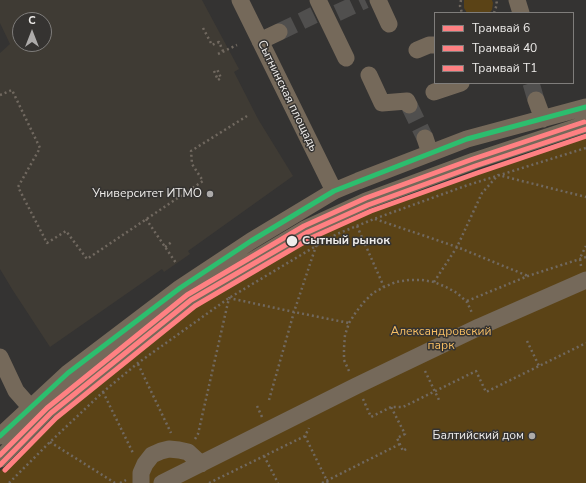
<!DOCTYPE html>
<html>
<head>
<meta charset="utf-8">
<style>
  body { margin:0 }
  #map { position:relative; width:586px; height:483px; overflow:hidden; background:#343332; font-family:"Nunito Sans",sans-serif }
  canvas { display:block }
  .legend { position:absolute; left:434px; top:12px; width:140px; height:72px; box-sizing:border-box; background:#353331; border:1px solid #7f7d7b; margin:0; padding:5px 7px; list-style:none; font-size:12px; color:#eeecea }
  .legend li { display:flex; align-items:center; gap:8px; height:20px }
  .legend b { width:20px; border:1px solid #7f7d7b }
  .north { position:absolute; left:12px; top:12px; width:40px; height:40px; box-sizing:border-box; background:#353331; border:1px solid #7f7d7b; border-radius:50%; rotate:0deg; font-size:11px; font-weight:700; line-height:16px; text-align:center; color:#eeecea }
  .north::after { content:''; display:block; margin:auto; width:14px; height:18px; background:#adabaa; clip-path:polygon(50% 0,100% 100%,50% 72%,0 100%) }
</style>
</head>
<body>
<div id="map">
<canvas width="586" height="483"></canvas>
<ul class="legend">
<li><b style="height:5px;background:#ff8082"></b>Трамвай 6</li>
<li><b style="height:5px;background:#ff8082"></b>Трамвай 40</li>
<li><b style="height:5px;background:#ff8082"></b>Трамвай Т1</li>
</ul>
<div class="north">С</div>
</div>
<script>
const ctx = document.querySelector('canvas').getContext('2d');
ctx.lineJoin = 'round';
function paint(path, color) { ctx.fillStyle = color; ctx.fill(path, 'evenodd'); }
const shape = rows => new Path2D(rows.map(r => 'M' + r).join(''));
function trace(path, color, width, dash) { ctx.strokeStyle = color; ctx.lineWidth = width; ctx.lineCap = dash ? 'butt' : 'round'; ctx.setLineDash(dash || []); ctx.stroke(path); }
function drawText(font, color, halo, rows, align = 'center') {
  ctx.font = font + ' "Nunito Sans",sans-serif'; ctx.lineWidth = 3; ctx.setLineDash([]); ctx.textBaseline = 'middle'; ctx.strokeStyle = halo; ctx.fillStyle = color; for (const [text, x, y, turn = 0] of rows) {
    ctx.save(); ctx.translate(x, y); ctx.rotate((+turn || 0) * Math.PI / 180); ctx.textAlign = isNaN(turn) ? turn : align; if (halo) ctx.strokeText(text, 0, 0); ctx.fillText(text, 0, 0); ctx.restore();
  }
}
paint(shape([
  [0,0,202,0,239,69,234,72,258,119,293,176,188,251,190,254,164,272,162,269,50,347,12,289,0,269,0,53,10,44,0,23],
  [20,20,44,20,44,44,20,44]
]), '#3f3b34');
paint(shape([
  [464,0,492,0,493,3,492,10,489,13,467,13,464,8],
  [586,137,586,483,0,483,0,471,56,418,191,307,310,236,376,208,476,172]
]), '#5b4316');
trace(shape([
  [337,13,365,0],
  [279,32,314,15],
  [531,83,536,100],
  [409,105,425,138]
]), '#504f4e', 17, [17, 8]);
trace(shape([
  [461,0,460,6,462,13],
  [494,13,497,4,496,0],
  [203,28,212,45,219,42,223,51],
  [218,54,237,45],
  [214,71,218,80,221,78,217,69],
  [0,95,12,90,40,148,18,187,47,243,66,231,87,259,203,181,192,164,191,151,247,116],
  [146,219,176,263],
  [375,219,457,247,528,276],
  [357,226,384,287],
  [165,247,173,241],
  [581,266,580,258,586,246],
  [434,282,457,247,482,193,498,175,586,197],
  [467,301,528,276,586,257],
  [527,341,539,366],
  [138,364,171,433],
  [349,371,344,360,344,348,345,335,349,323,356,312,364,302,373,293,384,287,396,282,409,280,422,280,434,282,446,287,457,293,467,302,472,313],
  [425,371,439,400],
  [103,392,133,453],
  [363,399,371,417,391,407],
  [269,400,294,312,316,246],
  [257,406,262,417],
  [305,436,328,483],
  [195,439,198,434,229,298,294,312,349,323],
  [50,442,115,483],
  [406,449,403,451,397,438,405,434,391,407,403,407,476,371,486,392,586,343],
  [264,456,278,483],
  [9,483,50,442,103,392,138,363,229,298,316,246,337,234,374,219,468,185,586,148],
  [120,483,126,480],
  [209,483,305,436,309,428],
  [322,483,400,444]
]), '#716960', 2.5, [2, 3]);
trace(shape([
  [240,0,334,191],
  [318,0,346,58],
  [378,0,389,24],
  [517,0,521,13],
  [260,41,279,32],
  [417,50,429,45,435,45],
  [369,75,382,103,407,101,409,105],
  [434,92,461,83],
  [536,100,543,119],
  [425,138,430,153],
  [0,357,16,391,31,408],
  [0,436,68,373,180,288,251,241,334,191,358,181,467,139,586,107],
  [0,459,47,411,188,299,305,229,366,201,474,161,586,124],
  [141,483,141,473,145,464,152,455,161,451,169,449,179,450,188,452,201,464],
  [162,483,356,386,479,327,586,280]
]), '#75695a', 17);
trace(shape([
  [0,436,68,373,180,288,251,241,334,191,467,139,586,107]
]), '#2cbe6e', 5);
trace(shape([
  [0,465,51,413,191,300,308,232,368,205,475,166,586,129]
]), '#ff8082', 5);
trace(shape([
  [5,470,56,418,195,306,311,238,371,211,477,173,586,136]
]), '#ff8082', 5);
trace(shape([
  [0,455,47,408,187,295,304,226,366,198,473,159,584,122]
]), '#ff8082', 5);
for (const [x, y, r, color] of [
  [210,194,4,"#adabaa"],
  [292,241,6,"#eeecea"],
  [532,436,4,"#adabaa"]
]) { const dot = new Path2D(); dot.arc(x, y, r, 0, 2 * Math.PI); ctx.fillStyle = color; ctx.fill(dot); trace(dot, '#353331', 1.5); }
drawText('12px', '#eeecea', '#353331', [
  ["Сытнинская площадь",287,96,64]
]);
drawText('12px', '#eeecea', '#353331', [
  ["Университет ИТМО",202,194],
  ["Балтийский дом",524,436]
], 'right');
drawText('bold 12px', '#eeecea', '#353331', [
  ["Сытный рынок",302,241]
], 'left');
drawText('12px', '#f6be64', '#353331', [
  ["Александровский",441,332],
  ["парк",441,346]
]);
</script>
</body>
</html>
